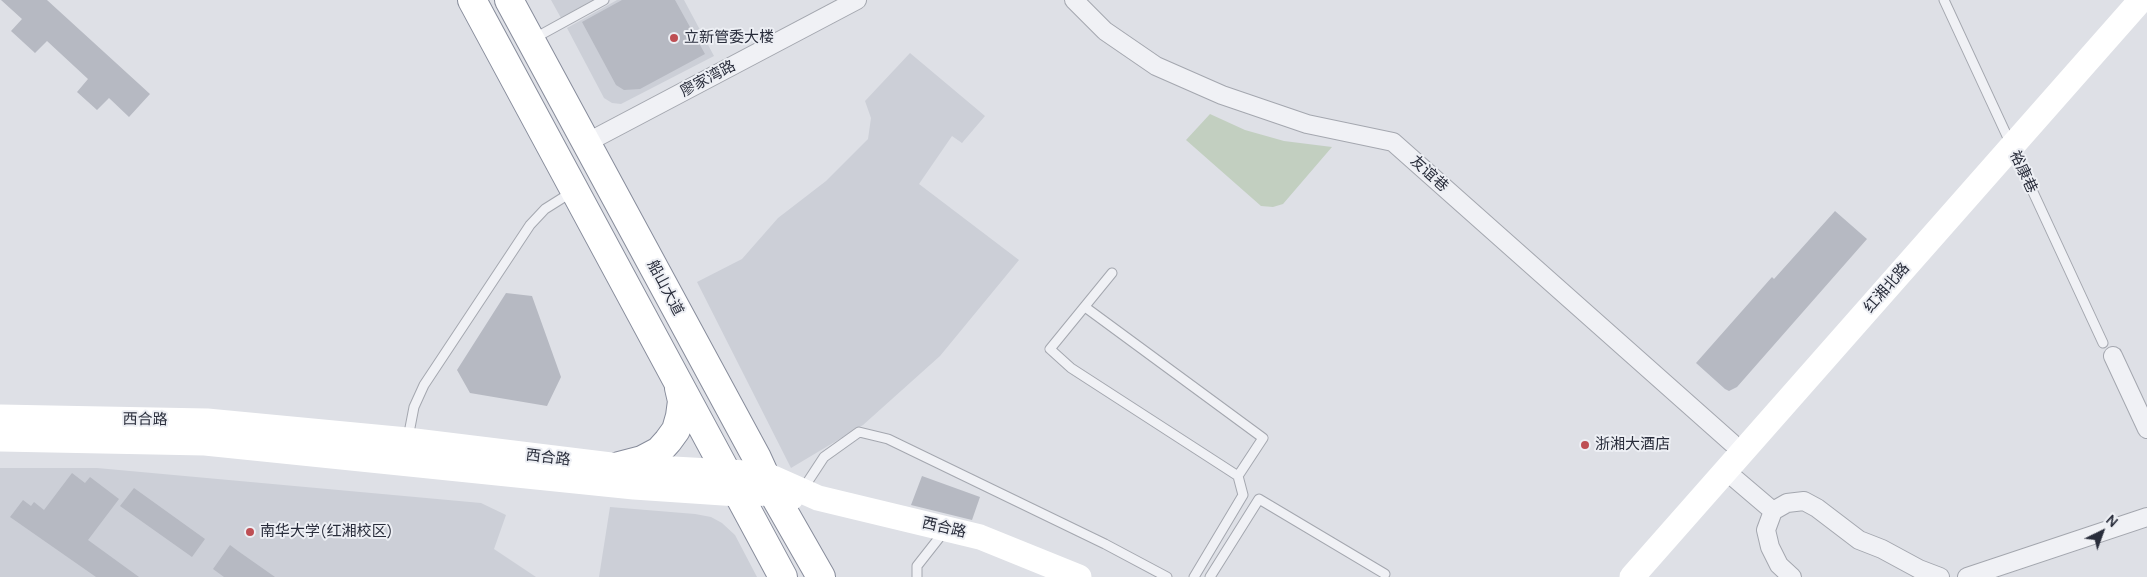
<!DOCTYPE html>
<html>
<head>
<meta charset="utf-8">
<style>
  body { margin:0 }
  #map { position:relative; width:2147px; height:577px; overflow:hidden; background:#dee0e6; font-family:Manrope,sans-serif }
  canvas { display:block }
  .north { position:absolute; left:2077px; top:507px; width:50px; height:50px; -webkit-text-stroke:4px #edeff4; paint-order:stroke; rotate:42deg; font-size:14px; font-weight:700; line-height:20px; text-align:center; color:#292d3b }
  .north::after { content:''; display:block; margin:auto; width:18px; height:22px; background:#292d3b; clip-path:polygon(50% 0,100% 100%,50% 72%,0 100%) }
</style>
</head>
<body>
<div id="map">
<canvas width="2147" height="577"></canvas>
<div class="north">N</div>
</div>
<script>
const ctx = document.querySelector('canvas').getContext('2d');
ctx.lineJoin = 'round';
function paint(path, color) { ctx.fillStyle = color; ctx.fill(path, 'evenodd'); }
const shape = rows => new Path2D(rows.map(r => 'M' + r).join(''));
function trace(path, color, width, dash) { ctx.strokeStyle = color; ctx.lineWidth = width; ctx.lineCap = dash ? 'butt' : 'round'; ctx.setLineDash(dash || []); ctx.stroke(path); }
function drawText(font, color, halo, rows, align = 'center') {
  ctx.font = font + ' Manrope,"Noto Sans SC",sans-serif'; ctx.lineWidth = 4; ctx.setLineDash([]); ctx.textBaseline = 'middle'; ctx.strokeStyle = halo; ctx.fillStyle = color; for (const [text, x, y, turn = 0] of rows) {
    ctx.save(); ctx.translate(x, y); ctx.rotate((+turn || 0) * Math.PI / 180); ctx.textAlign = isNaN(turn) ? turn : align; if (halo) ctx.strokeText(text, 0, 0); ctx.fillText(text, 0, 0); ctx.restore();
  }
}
paint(shape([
  [551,0,593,0,561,18],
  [617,0,684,0,714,56,621,104,612,103,604,98,567,28],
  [910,53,985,116,962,143,952,136,919,184,1019,260,940,356,863,425,791,468,697,282,742,259,778,218,826,181,868,139,871,118,865,101],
  [0,468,97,468,481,503,506,515,494,549,536,577,0,577],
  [610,507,695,514,711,517,722,523,735,535,757,577,599,577]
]), '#cccfd7');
paint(shape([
  [1210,114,1245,130,1284,141,1332,147,1283,204,1273,207,1261,206,1186,140]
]), '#c2cfc0');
paint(shape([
  [1,0,47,0,150,94,129,117,109,98,97,110,77,92,88,79,47,41,35,53,11,31,22,19],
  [622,0,675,0,705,54,640,89,624,90,616,85,582,22],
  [1835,211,1867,239,1737,387,1729,391,1725,389,1696,363,1772,277,1774,279],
  [506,293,532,296,561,377,547,406,470,393,457,370],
  [72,473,85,483,90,477,119,499,88,540,139,577,96,577,10,517,23,500,31,506,34,502,44,510],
  [922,476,980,497,972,520,911,505],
  [134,488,205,539,192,557,120,506],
  [230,545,238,551,275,577,224,577,213,569]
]), '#b6b9c2');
const service = shape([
  [1944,0,2103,343],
  [533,39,604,0],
  [1112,273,1050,349,1071,368,1238,476,1243,495,1194,577],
  [1085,307,1263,438,1238,476],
  [408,438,414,407,424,385,530,225,545,209,572,192],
  [803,489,824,457,859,432,888,439,1105,544,1167,577],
  [917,577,917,566,939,538],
  [1210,577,1259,499,1385,574]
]);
const minor = shape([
  [1074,0,1105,31,1156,66,1222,95,1307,124,1393,142,1732,443],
  [586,143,857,0],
  [2113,356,2147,429],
  [1726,471,1773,511,1787,503,1804,501,1817,508,1859,540,1882,549,1919,569,1940,577],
  [1773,511,1766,530,1770,547,1779,565,1792,577],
  [1967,577,2147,517]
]);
const trunk = shape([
  [472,0,783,577],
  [509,0,757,458,773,493,821,577],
  [619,466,642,460,659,451,668,441,676,430,680,416,682,401,679,388]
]);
trace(service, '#a4a7af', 11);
trace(minor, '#a4a7af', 20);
trace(trunk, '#878c9b', 30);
trace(service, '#f0f1f5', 9);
trace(minor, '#f0f1f5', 18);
trace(shape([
  [0,417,207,421,407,440,619,466,764,474,818,498,980,537,1079,577],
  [0,439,205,443,634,487,738,494,773,493,791,498],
  [1632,577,2141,0]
]), '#fff', 25);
trace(trunk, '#fff', 28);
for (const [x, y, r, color] of [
  [674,38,5,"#be4f54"],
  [1585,445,5,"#be4f54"],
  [250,532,5,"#be4f54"]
]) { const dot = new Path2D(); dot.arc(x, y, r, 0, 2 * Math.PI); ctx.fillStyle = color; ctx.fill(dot); trace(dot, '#edeff4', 2); }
drawText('15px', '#292d3b', '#edeff4', [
  ["立新管委大楼",684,38],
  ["浙湘大酒店",1595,445],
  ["南华大学(红湘校区)",260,532]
], 'left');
drawText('15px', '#292d3b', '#edeff4', [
  ["廖家湾路",708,79,-28],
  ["裕康巷",2023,172,65],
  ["友谊巷",1429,174,42],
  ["船山大道",665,288,62],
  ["红湘北路",1887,288,-49],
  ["西合路",145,420,1],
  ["西合路",548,458,7],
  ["西合路",944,528,13]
]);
</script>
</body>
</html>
